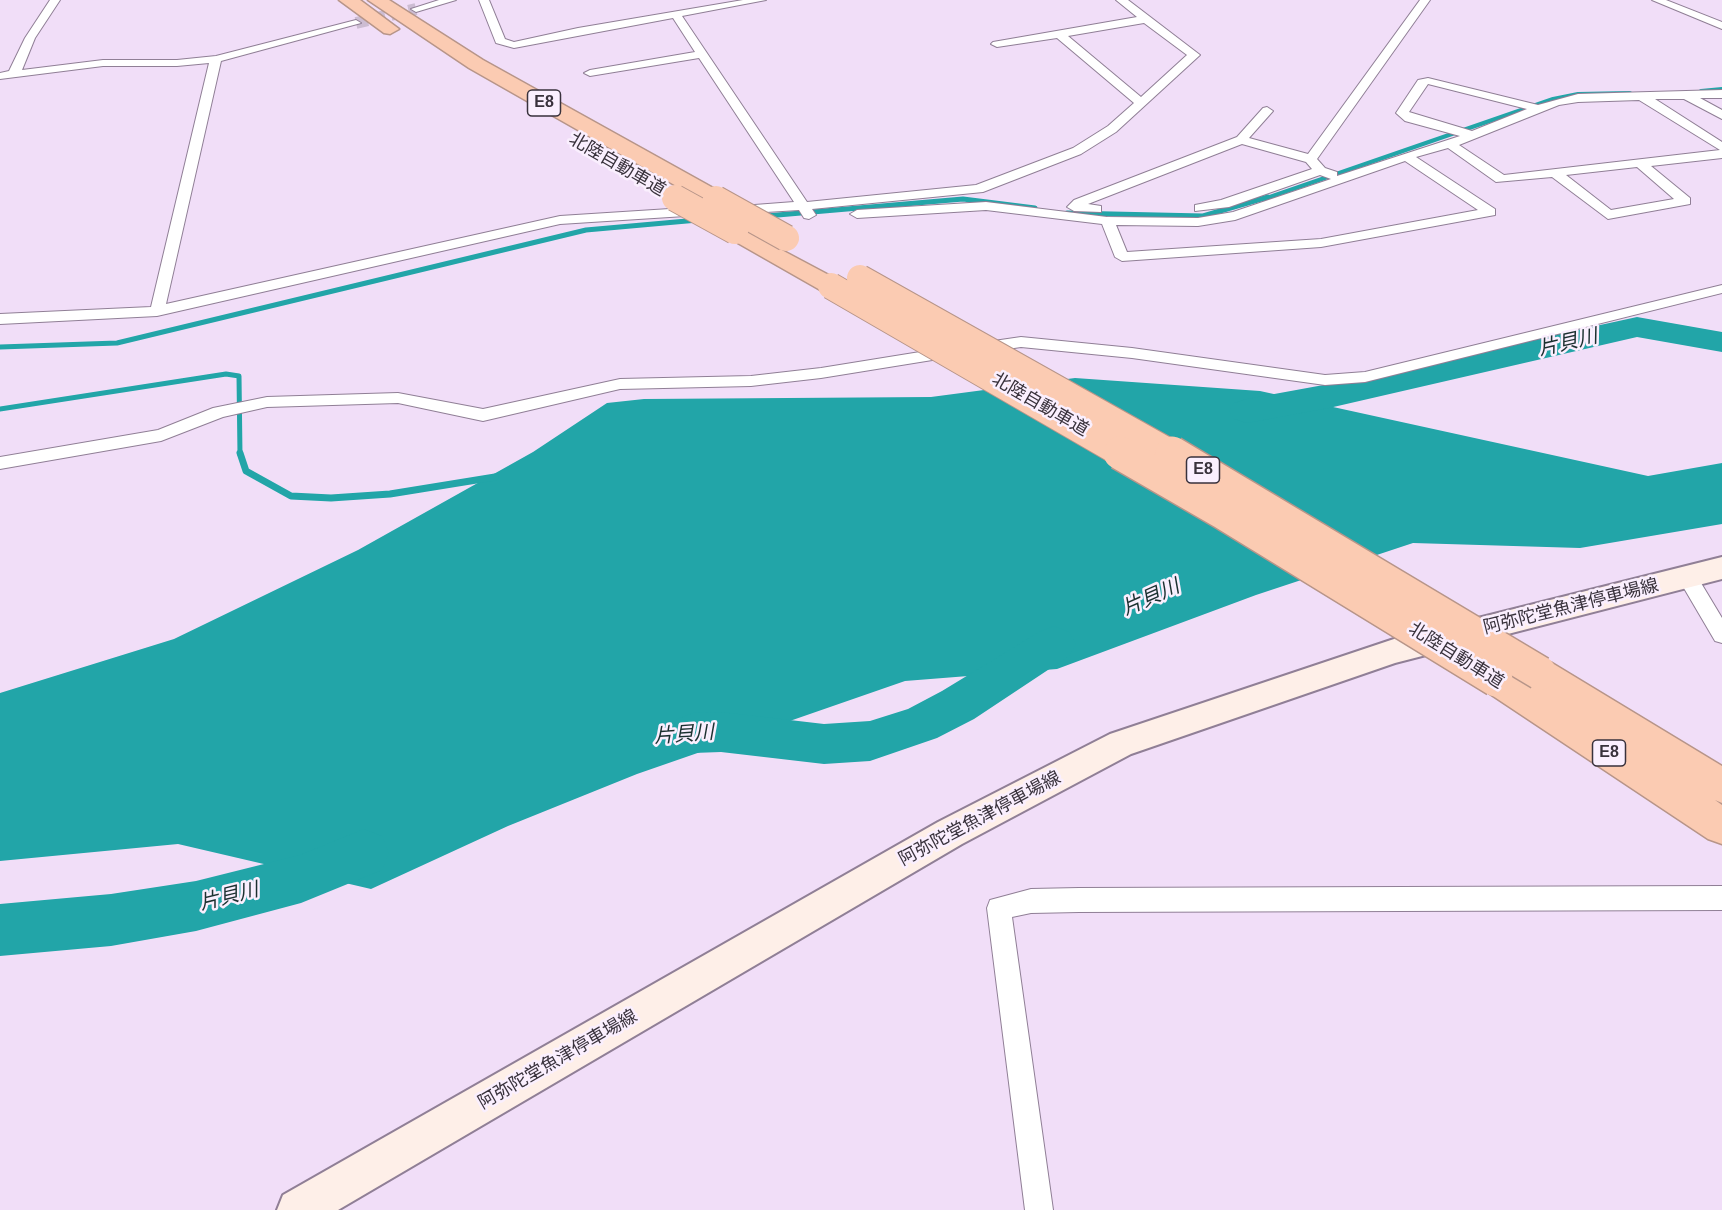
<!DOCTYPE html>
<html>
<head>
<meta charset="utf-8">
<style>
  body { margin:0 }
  canvas { display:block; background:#f1def8 }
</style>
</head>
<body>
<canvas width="1722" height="1210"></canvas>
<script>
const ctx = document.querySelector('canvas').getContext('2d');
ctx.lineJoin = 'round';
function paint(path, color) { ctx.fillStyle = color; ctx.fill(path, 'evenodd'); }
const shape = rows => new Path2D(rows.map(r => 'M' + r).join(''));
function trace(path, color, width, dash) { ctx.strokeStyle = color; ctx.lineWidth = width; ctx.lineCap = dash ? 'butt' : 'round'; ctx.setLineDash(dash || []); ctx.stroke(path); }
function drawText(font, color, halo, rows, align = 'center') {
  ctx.font = font + ' Arial,"Noto Sans JP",sans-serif'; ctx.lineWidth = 5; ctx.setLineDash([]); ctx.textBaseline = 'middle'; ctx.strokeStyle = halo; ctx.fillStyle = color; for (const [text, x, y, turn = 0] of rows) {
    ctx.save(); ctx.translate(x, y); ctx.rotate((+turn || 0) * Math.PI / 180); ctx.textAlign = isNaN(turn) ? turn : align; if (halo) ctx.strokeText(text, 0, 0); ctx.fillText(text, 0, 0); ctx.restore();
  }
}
paint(shape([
  [1075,378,1260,391,1648,476,1722,463,1722,524,1580,548,1413,543,1256,595,1057,669,905,681,637,774,508,826,371,889,178,844,0,861,0,693,174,639,358,550,533,452,607,403,644,399,931,397]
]), '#22a5a8');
trace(shape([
  [1701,91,1722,89],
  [1264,199,1553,99,1578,94,1630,93]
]), '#22a5a8', 4);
trace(shape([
  [1067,213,1203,216,1268,197],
  [766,216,963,199,1035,208],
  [0,347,117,343,586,230,698,220],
  [0,409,226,374,239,376,240,455]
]), '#22a5a8', 5);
trace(shape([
  [240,453,246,471,291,496,331,498,390,494,495,477]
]), '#22a5a8', 7);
paint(shape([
  [1637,317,1722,332,1722,352,1637,337,1329,408,1247,423,1234,419,1229,411,1234,403,1247,399,1329,384,1637,317],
  [1054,626,1069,632,1076,644,1069,656,974,719,937,738,870,761,824,764,721,752,693,753,677,747,670,733,677,719,693,713,721,712,824,724,870,721,908,709,942,691,1039,632,1054,626],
  [364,829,382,836,389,853,382,870,301,903,196,931,111,946,0,956,0,904,111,894,196,881,300,855,364,829]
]), '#22a5a8');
trace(shape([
  [356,23,416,9]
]), '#ccbcd2', 12, [12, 6]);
const minor = shape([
  [50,0,60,0,35,38,22,70,103,60,177,60,216,56,356,20,361,23,221,61,166,304,560,216,701,207,708,211,701,215,560,224,157,316,0,324,0,314,151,307,209,63,177,66,103,66,0,79,0,73,9,71,25,38,50,0],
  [439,0,456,0,416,12,411,9,439,0],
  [479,0,489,0,505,39,514,42,578,28,743,0,766,0,682,16,807,202,976,185,1073,148,1108,126,1134,103,1057,38,997,47,991,44,993,42,1137,17,1116,0,1128,0,1200,55,1116,132,1081,154,983,192,812,209,816,215,809,219,804,218,799,210,733,214,728,213,728,207,794,202,699,58,590,76,584,73,590,70,695,52,673,18,514,48,496,43,479,0],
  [1144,23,1187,55,1141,97,1068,36,1144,23],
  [1420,0,1430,0,1317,159,1325,168,1337,172,1337,176,1460,136,1405,121,1396,113,1418,80,1428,78,1538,105,1578,94,1722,90,1722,98,1700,98,1722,110,1722,119,1684,99,1655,99,1722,142,1722,158,1651,166,1690,198,1690,204,1608,219,1552,177,1496,182,1448,148,1416,157,1495,209,1495,215,1321,247,1122,261,1115,257,1102,224,986,210,857,218,850,214,857,210,986,202,1107,217,1198,218,1233,212,1331,179,1320,175,1229,207,1195,211,1195,205,1221,200,1312,169,1306,162,1242,144,1088,204,1101,206,1101,212,1074,211,1067,207,1074,200,1237,137,1263,108,1267,107,1273,111,1249,138,1308,154,1420,0],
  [1428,84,1527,109,1472,131,1409,112,1428,84],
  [1639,100,1720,150,1504,175,1459,145,1559,105,1578,102,1639,100],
  [1405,161,1478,210,1321,239,1127,252,1116,225,1198,226,1235,220,1405,161],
  [1637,167,1674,199,1611,210,1566,175,1637,167],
  [1652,0,1666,0,1722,22,1722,29,1652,0],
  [1722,285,1722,293,1365,382,1325,385,1132,358,1021,347,980,353,972,348,980,343,1021,337,1132,348,1325,375,1365,372,1722,285],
  [951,347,957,348,959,352,957,356,821,378,751,386,620,389,483,421,398,403,267,407,223,417,161,441,0,469,0,457,158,430,213,408,267,397,398,393,483,409,620,379,751,376,821,368,951,347],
  [1688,571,1695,573,1722,618,1722,643,1715,641,1678,578,1681,573,1688,571],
  [1722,886,1722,910,1079,912,1031,913,1012,917,1053,1210,1025,1210,987,908,990,900,1031,889,1079,888,1722,886]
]);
const secondary = shape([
  [1722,557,1722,579,1395,663,1131,754,962,844,338,1210,277,1210,283,1195,938,822,1110,734,1394,639,1722,557]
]);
const motorway = shape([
  [339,0,360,0,399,29,390,34,384,33,339,0],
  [368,0,389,0,483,60,724,194,727,199,724,204,708,204,469,68,368,0],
  [744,230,840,281,843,286,840,291,831,293,822,291,736,242,732,237,736,232,744,230],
  [1540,659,1552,663,1722,766,1722,803,1715,800,1722,805,1722,844,1708,839,1484,690,1479,680,1484,670,1496,665,1527,681,1523,673,1528,663,1540,659]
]);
trace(minor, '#907f96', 2);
trace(secondary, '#907f96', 4);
trace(motorway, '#b79589', 3);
paint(minor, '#fff');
paint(secondary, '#feefe8');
paint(motorway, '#fbcbb2');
const motorwayBridgeFar1 = shape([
  [675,198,735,231],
  [716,199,786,238],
  [860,278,1175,455],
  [831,286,1123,455]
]);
const motorwayBridge = shape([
  [1120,453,1222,512,1496,680],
  [1172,453,1540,673]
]);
trace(motorwayBridgeFar1, '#b79589', 28, []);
trace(motorwayBridge, '#b79589', 36, []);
trace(motorwayBridgeFar1, '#fbcbb2', 26);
trace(motorwayBridge, '#fbcbb2', 33);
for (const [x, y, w] of [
  [544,103,33],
  [1203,470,33],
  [1609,753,33]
]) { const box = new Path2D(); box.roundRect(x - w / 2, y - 13, w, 26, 4.5); ctx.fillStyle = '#faeffe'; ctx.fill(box); trace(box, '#39323c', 1.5); }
drawText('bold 16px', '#39323c', null, [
  ["E8",544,103],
  ["E8",1203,470],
  ["E8",1609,753]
]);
drawText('18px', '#39323c', '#faeffe', [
  ["北陸自動車道",617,165,30],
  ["北陸自動車道",1040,405,30],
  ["阿弥陀堂魚津停車場線",1571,607,-14],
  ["北陸自動車道",1456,656,32],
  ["阿弥陀堂魚津停車場線",980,819,-28],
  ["阿弥陀堂魚津停車場線",558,1060,-30]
]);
drawText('italic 20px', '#1b3030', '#faeffe', [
  ["片貝川",1568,343,-13],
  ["片貝川",1151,598,-24],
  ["片貝川",684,735,-4],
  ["片貝川",229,897,-14]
]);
</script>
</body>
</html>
